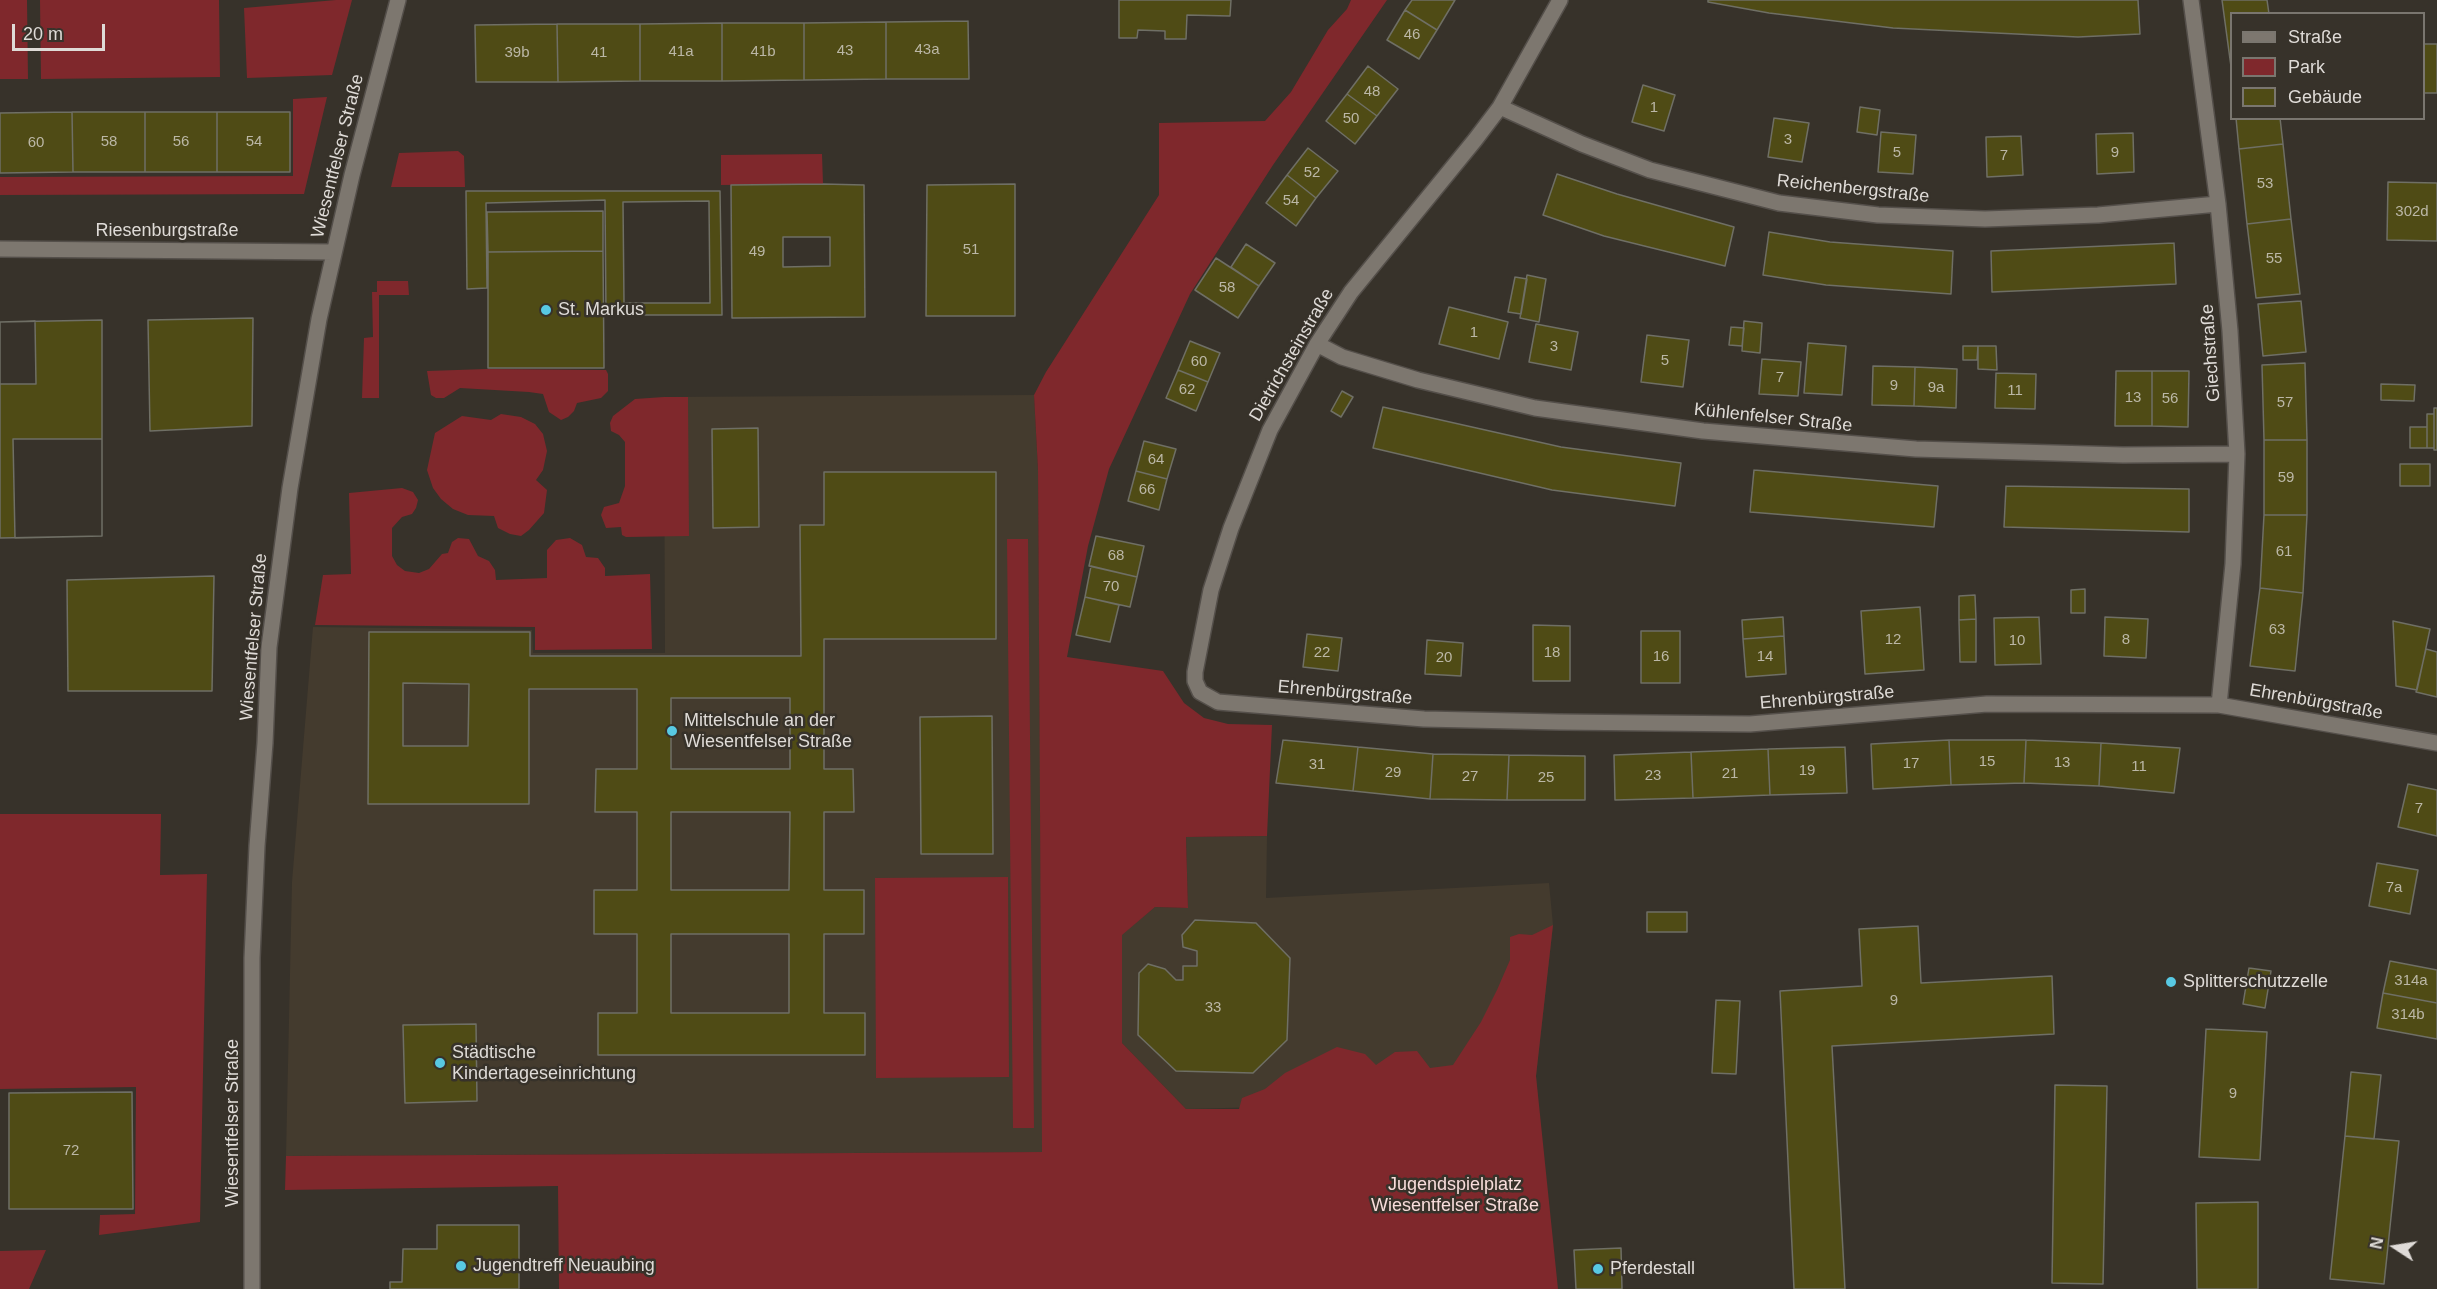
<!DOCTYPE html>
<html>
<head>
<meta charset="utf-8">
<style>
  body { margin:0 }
  #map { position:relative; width:2437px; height:1289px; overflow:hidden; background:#37322a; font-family:Arial,sans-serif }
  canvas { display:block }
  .legend { position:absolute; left:2230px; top:12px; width:195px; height:108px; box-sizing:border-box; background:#37322a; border:2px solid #7a766f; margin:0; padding:8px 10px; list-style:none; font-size:18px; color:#dfdbd7 }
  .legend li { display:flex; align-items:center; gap:12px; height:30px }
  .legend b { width:30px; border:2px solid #7a766f }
  .north { position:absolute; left:2365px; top:1217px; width:60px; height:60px; -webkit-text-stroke:4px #37322a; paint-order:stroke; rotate:282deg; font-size:16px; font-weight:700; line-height:24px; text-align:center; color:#dfdbd7 }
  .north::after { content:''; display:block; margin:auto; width:21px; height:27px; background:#dfdbd7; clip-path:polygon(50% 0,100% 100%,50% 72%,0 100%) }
  .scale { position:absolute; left:12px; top:24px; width:93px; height:27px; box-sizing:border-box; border:3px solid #dfdbd7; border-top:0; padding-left:8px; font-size:18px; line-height:21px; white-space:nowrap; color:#dfdbd7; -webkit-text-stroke:4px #37322a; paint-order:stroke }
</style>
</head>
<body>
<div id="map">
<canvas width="2437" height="1289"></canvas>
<ul class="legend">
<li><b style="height:8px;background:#7d776f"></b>Straße</li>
<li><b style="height:16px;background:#7f282c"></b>Park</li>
<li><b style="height:16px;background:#4f4b15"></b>Gebäude</li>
</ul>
<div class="north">N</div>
<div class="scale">20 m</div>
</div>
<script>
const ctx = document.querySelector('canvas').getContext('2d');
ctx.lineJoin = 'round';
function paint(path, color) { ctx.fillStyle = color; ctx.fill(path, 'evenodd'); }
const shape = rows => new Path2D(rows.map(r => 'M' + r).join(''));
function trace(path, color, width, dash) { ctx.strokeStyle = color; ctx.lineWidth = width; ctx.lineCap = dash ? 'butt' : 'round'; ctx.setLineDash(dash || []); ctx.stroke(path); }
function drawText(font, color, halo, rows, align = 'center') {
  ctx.font = font + ' Arial,sans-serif'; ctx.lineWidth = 5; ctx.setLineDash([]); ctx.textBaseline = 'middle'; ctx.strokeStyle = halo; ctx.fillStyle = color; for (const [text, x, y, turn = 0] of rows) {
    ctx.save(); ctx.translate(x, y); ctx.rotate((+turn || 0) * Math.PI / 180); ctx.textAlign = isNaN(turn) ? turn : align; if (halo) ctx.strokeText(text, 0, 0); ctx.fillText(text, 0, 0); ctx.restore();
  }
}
paint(shape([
  [1034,395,1038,470,1043,1152,286,1156,292,882,313,627,532,630,533,653,665,653,664,397],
  [1267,836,1266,898,1549,883,1553,925,1536,1076,1538,1100,1186,1109,1122,1043,1121,935,1155,907,1188,908,1186,837]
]), '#443b2e');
paint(shape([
  [0,0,27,0,28,79,0,79],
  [40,0,219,0,220,77,41,79],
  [336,0,352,0,332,75,247,78,244,8],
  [1351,0,1387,0,1273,165,1190,294,1109,469,1088,546,1067,657,1163,671,1184,703,1204,718,1228,724,1272,725,1267,836,1186,837,1188,908,1155,907,1122,935,1122,1043,1186,1109,1239,1109,1242,1098,1265,1089,1285,1073,1337,1047,1365,1054,1376,1065,1395,1052,1417,1051,1430,1068,1453,1065,1481,1022,1497,990,1510,960,1510,937,1519,934,1532,935,1553,925,1536,1076,1558,1289,559,1289,558,1186,285,1190,286,1156,1042,1152,1038,470,1034,395,1046,372,1159,195,1159,123,1265,121,1291,92,1328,30,1347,9],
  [327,97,304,194,0,195,0,177,293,176,293,99],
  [458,151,464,156,465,187,391,187,399,153],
  [822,154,823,184,721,185,721,155],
  [377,281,408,281,409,295,379,295,379,398,362,398,364,338,373,337,372,292,377,292],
  [487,369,606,370,608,374,608,391,601,398,577,403,574,411,568,417,561,420,549,412,543,394,529,392,460,388,444,398,436,398,431,395,427,371],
  [664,397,688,397,689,536,626,537,622,535,621,527,606,528,601,515,604,507,619,503,625,486,625,442,619,435,611,431,610,423,613,416,635,399],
  [501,414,521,417,535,424,543,434,547,451,543,470,536,480,547,490,544,513,529,530,521,536,510,534,498,528,494,516,468,515,453,509,441,499,433,488,427,470,435,433,462,416,491,420],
  [402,488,413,492,418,500,416,508,412,514,402,517,392,528,392,556,397,565,405,571,419,573,429,569,442,554,448,553,452,542,458,538,469,539,478,556,489,561,495,570,496,580,547,578,547,550,556,540,570,538,582,545,586,557,598,558,605,568,605,576,650,574,652,649,535,650,535,627,315,625,323,575,351,574,349,493],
  [1007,539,1028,539,1034,1128,1013,1128],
  [0,814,161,814,160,875,207,874,200,1222,99,1235,100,1215,135,1214,136,1087,0,1089],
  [1008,877,1009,1077,876,1078,875,878],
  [46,1250,29,1289,0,1289,0,1251]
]), '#7f282c');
const building = shape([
  [1119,0,1231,0,1230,16,1187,15,1186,39,1165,39,1165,31,1138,30,1137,38,1119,38,1119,0],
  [1412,0,1455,0,1437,30,1405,10,1412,0],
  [1708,0,2138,0,2140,34,2078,37,1893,28,1769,13,1708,2,1708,0],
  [2222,0,2267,0,2269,14,2232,14,2232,74,2222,0],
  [1405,10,1437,30,1419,59,1387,40,1405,10],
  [968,21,969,79,886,79,886,22,968,21],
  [886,22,886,79,804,80,804,23,886,22],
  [722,23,722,81,640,81,640,24,722,23],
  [722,23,804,23,804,80,722,81,722,23],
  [557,24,558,82,476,82,475,25,557,24],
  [557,24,640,24,640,81,558,82,557,24],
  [2424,44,2437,44,2437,93,2424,93,2424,44],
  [1368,66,1398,89,1377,116,1347,94,1368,66],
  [1643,85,1675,95,1664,131,1632,122,1643,85],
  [1347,94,1377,116,1355,144,1326,121,1347,94],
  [1860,107,1880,110,1877,135,1857,132,1860,107],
  [72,112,145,112,145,172,73,172,72,112],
  [72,112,73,172,0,173,0,113,72,112],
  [145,112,217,112,217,172,145,172,145,112],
  [217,112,290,112,290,172,217,172,217,112],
  [1774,118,1809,123,1802,162,1768,157,1774,118],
  [2236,118,2280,118,2283,144,2239,149,2236,118],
  [1881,132,1916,135,1913,174,1878,172,1881,132],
  [2133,133,2134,172,2097,174,2096,134,2133,133],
  [2021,136,2023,175,1987,177,1986,137,2021,136],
  [2283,144,2291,219,2247,224,2239,149,2283,144],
  [1308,148,1338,171,1316,198,1287,175,1308,148],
  [1557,174,1617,194,1734,227,1725,266,1604,236,1543,215,1557,174],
  [1287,175,1316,198,1296,226,1266,203,1287,175],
  [2388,182,2437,183,2437,241,2387,240,2388,182],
  [823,184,864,185,865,317,732,318,731,185,823,184],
  [783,237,830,237,830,266,783,267,783,237],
  [1015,184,1015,316,926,316,927,185,1015,184],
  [466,191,720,191,722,315,606,315,605,200,486,203,487,288,467,289,466,191],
  [709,201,710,303,624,303,623,202,709,201],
  [603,211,603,251,488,252,487,212,603,211],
  [2291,219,2300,294,2256,298,2247,224,2291,219],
  [1769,232,1830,242,1953,251,1951,294,1826,285,1763,275,1769,232],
  [2174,243,2176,284,1992,292,1991,251,2174,243],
  [1246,244,1275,263,1259,286,1231,267,1246,244],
  [603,251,604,368,488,368,488,252,603,251],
  [1216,258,1259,286,1238,318,1195,290,1216,258],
  [1527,275,1546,279,1539,322,1520,318,1527,275],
  [1515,277,1527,279,1521,314,1508,312,1515,277],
  [2301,301,2306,352,2263,356,2258,304,2301,301],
  [1449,307,1508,322,1499,359,1439,344,1449,307],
  [253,318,252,426,150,431,148,320,253,318],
  [102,320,102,536,0,538,0,322,102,320],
  [35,321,36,384,0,384,0,322,35,321],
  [1744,321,1762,323,1760,353,1742,351,1744,321],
  [1536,324,1578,332,1571,370,1529,362,1536,324],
  [1731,327,1744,328,1742,346,1729,345,1731,327],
  [1647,335,1689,340,1683,387,1641,382,1647,335],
  [1190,341,1220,353,1208,382,1178,370,1190,341],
  [1808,343,1846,346,1842,395,1804,393,1808,343],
  [1963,346,1978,346,1977,360,1963,360,1963,346],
  [1978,346,1996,346,1997,370,1978,369,1978,346],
  [1762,359,1801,362,1798,396,1759,394,1762,359],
  [2305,363,2307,440,2264,440,2262,365,2305,363],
  [1873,366,1915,367,1914,406,1872,405,1873,366],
  [1915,367,1957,369,1956,408,1914,406,1915,367],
  [1178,370,1208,382,1196,411,1166,398,1178,370],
  [2116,371,2152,371,2152,426,2115,426,2116,371],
  [2152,371,2189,371,2188,427,2152,426,2152,371],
  [1996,373,2036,374,2035,409,1995,408,1996,373],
  [2381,384,2415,385,2414,401,2381,400,2381,384],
  [1342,391,1353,397,1341,417,1331,411,1342,391],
  [1383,407,1561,447,1681,463,1675,506,1552,490,1373,448,1383,407],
  [2434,408,2437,408,2437,450,2434,450,2434,408],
  [2427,414,2434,414,2434,448,2427,448,2427,414],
  [2410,427,2427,427,2427,448,2410,448,2410,427],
  [758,428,759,527,713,528,712,429,758,428],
  [13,439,102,439,102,536,15,538,13,439],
  [2264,440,2307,440,2307,515,2264,515,2264,440],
  [1144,441,1176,449,1167,479,1136,471,1144,441],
  [2400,464,2430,464,2430,486,2400,486,2400,464],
  [1754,470,1938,486,1934,527,1750,512,1754,470],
  [1136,471,1167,479,1159,510,1128,501,1136,471],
  [824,472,996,472,996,639,824,639,824,769,853,769,854,812,824,812,824,890,864,890,864,934,824,934,824,1013,865,1013,865,1055,598,1055,598,1013,637,1013,637,934,594,934,594,890,637,890,637,812,595,812,596,769,637,769,637,689,529,689,529,804,368,804,369,632,530,632,530,656,801,656,800,525,824,525,824,472],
  [403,683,469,684,468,746,403,746,403,683],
  [671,698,790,698,790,769,671,769,671,698],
  [671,812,790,812,789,890,671,890,671,812],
  [671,934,789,934,789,1013,671,1013,671,934],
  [2006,486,2189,489,2189,532,2004,527,2006,486],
  [2264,515,2307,515,2303,593,2260,588,2264,515],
  [1096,536,1144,546,1137,577,1089,566,1096,536],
  [1091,566,1137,577,1130,607,1085,597,1091,566],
  [214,576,212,691,68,691,67,580,214,576],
  [2260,588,2303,593,2295,671,2250,666,2260,588],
  [2085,589,2085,613,2071,613,2071,590,2085,589],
  [1975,595,1976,619,1959,620,1959,596,1975,595],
  [1085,597,1119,605,1110,642,1076,635,1085,597],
  [1920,607,1924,670,1865,674,1861,611,1920,607],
  [1783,617,1784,636,1743,639,1742,620,1783,617],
  [2039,617,2041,664,1995,665,1994,618,2039,617],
  [2105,617,2148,619,2146,658,2104,656,2105,617],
  [1976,619,1976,662,1960,662,1959,620,1976,619],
  [2393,621,2430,629,2417,690,2396,686,2393,621],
  [1533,625,1570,626,1570,681,1533,681,1533,625],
  [1641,631,1680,631,1680,683,1641,683,1641,631],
  [1307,634,1342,638,1338,671,1303,667,1307,634],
  [1784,636,1786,674,1746,677,1743,639,1784,636],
  [1427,640,1463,643,1461,676,1425,674,1427,640],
  [2426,649,2437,652,2437,697,2416,692,2426,649],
  [992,716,993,854,921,854,920,717,992,716],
  [1283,740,1358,747,1353,791,1276,783,1283,740],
  [1949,740,2026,740,2024,783,1951,785,1949,740],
  [1949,740,1951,785,1873,789,1871,744,1949,740],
  [2026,740,2101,743,2099,786,2024,783,2026,740],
  [2101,743,2180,748,2174,793,2099,786,2101,743],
  [1358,747,1433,754,1430,799,1353,791,1358,747],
  [1845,747,1847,793,1770,795,1768,749,1845,747],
  [1768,749,1770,795,1693,798,1691,752,1768,749],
  [1691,752,1693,798,1615,800,1614,755,1691,752],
  [1433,754,1509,755,1507,800,1430,799,1433,754],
  [1509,755,1585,756,1585,800,1507,800,1509,755],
  [2408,784,2437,790,2437,836,2398,827,2408,784],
  [2377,863,2418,870,2410,914,2369,906,2377,863],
  [1647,912,1687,912,1687,932,1647,932,1647,912],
  [1195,920,1256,923,1290,958,1287,1040,1253,1073,1176,1071,1138,1035,1139,973,1148,964,1165,969,1176,980,1183,980,1183,966,1197,966,1197,951,1183,947,1182,935,1195,920],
  [1918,926,1921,983,2052,976,2054,1034,1832,1046,1845,1289,1794,1289,1780,991,1862,986,1859,929,1918,926],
  [2390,961,2437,970,2437,1003,2383,993,2390,961],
  [2249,968,2271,971,2265,1008,2243,1004,2249,968],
  [2383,993,2437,1003,2437,1039,2377,1028,2383,993],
  [1716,1000,1740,1001,1736,1074,1712,1073,1716,1000],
  [476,1024,477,1101,405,1103,403,1025,476,1024],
  [2206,1029,2267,1032,2260,1160,2199,1157,2206,1029],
  [2351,1072,2381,1075,2374,1139,2345,1136,2351,1072],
  [2055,1085,2107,1086,2103,1284,2052,1283,2055,1085],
  [132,1092,133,1209,9,1209,9,1093,132,1092],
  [2345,1136,2399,1141,2384,1284,2330,1279,2345,1136],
  [2258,1202,2258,1289,2197,1289,2196,1203,2258,1202],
  [437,1225,519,1225,519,1289,390,1289,390,1282,402,1282,403,1249,437,1249,437,1225],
  [1621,1248,1622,1289,1576,1289,1574,1250,1621,1248]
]);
paint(building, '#4f4b15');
trace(building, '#6f6f65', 1.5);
const street = shape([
  [1560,0,1500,107,1475,140,1351,292,1317,344,1270,430,1231,528,1211,590,1195,672,1195,681,1200,692,1218,702,1424,719,1559,722,1750,724,1987,704,2219,705,2437,743],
  [2191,0,2218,204,2230,331,2237,454,2233,564,2219,705],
  [1500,107,1582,144,1650,170,1779,203,1878,215,1985,219,2098,215,2218,204],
  [0,249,334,252],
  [1317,344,1342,357,1418,380,1535,408,1703,431,1916,449,2123,455,2237,454],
  [252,1289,252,958,257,846,265,743,269,647,290,488,319,319,352,175,398,0]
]);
trace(street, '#544f4a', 18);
trace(street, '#7d776f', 15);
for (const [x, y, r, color] of [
  [546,310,6,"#58c9e3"],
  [672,731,6,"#58c9e3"],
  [2171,982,6,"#58c9e3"],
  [440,1063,6,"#58c9e3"],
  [461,1266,6,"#58c9e3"],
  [1598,1269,6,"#58c9e3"]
]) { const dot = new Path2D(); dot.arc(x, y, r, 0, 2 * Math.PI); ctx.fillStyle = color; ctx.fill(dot); trace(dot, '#37322a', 2); }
drawText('15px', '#bbb7a6', null, [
  ["46",1412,35],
  ["43a",927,50],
  ["43",845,51],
  ["41a",681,52],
  ["41b",763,52],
  ["39b",517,53],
  ["41",599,53],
  ["48",1372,92],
  ["1",1654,108],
  ["50",1351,119],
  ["3",1788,140],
  ["58",109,142],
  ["56",181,142],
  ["54",254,142],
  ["60",36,143],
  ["5",1897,153],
  ["9",2115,153],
  ["7",2004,156],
  ["52",1312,173],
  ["53",2265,184],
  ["54",1291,201],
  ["302d",2412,212],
  ["51",971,250],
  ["49",757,252],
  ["55",2274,259],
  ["58",1227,288],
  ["1",1474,333],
  ["3",1554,347],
  ["5",1665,361],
  ["60",1199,362],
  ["7",1780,378],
  ["9",1894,386],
  ["9a",1936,388],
  ["62",1187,390],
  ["11",2015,391],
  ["13",2133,398],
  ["56",2170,399],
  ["57",2285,403],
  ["64",1156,460],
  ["59",2286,478],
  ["66",1147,490],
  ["61",2284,552],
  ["68",1116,556],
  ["70",1111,587],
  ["63",2277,630],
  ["12",1893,640],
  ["8",2126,640],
  ["10",2017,641],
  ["22",1322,653],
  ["18",1552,653],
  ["16",1661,657],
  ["14",1765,657],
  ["20",1444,658],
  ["15",1987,762],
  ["13",2062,763],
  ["17",1911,764],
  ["31",1317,765],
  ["11",2139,767],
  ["19",1807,771],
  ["29",1393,773],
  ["21",1730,774],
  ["23",1653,776],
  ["27",1470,777],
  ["25",1546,778],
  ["7",2419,809],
  ["7a",2394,888],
  ["314a",2411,981],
  ["9",1894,1001],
  ["33",1213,1008],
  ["314b",2408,1015],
  ["9",2233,1094],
  ["72",71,1151]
]);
drawText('18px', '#dfdbd7', '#37322a', [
  ["Wiesentfelser Straße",338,156,-76],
  ["Reichenbergstraße",1853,189,6],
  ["Riesenburgstraße",167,231],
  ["Giechstraße",2211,353,-94],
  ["Dietrichsteinstraße",1292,355,-60],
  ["Kühlenfelser Straße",1773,418,6],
  ["Wiesentfelser Straße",254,637,-85],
  ["Ehrenbürgstraße",1345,693,5],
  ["Ehrenbürgstraße",1827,698,-5],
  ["Ehrenbürgstraße",2316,702,10],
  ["Wiesentfelser Straße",233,1123,-90]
]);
drawText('18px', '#dfdbd7', '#37322a', [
  ["St. Markus",558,310],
  ["Mittelschule an der",684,721],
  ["Wiesentfelser Straße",684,742],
  ["Splitterschutzzelle",2183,982],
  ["Städtische",452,1053],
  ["Kindertageseinrichtung",452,1074],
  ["Jugendtreff Neuaubing",473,1266],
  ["Pferdestall",1610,1269]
], 'left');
drawText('18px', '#f8dddb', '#37322a', [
  ["Jugendspielplatz",1455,1185],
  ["Wiesentfelser Straße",1455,1206]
]);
</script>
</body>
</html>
